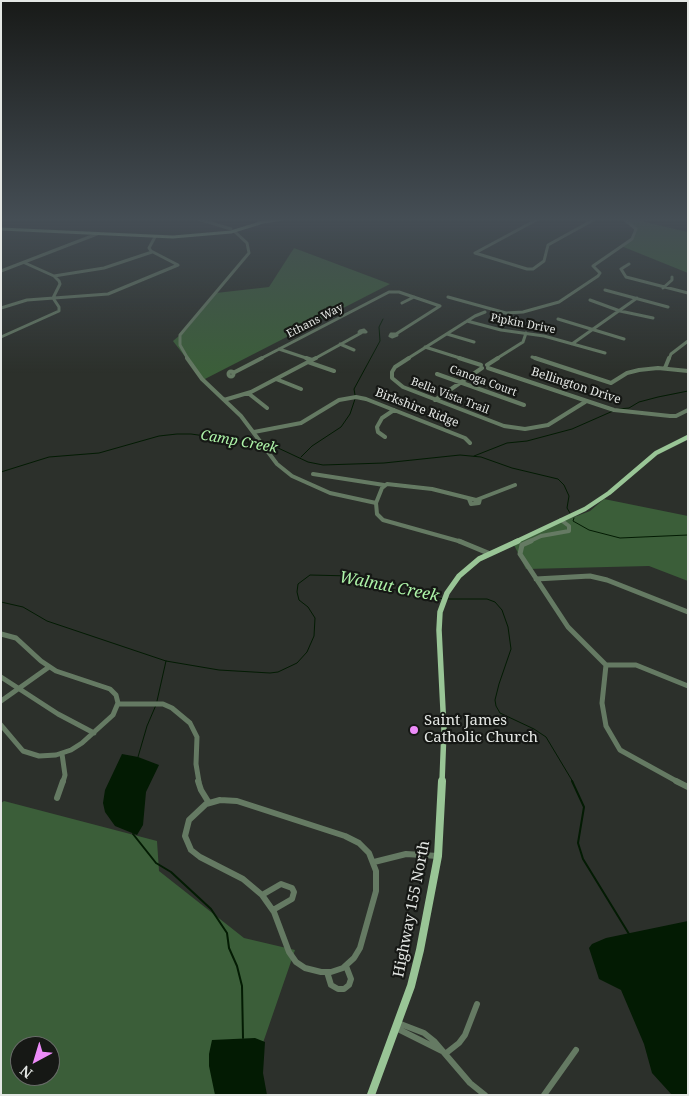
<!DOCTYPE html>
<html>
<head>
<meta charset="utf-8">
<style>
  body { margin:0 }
  #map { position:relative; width:689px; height:1096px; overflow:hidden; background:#2c302b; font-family:"Noto Serif",serif }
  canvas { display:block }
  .frame { position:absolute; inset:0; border:2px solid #e4e7e4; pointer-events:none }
  .north { position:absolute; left:10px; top:1036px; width:50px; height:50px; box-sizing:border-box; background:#161815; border:1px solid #686b68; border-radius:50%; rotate:219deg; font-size:14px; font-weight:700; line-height:20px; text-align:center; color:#e4e7e4 }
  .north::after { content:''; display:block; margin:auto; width:18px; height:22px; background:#ed8cf9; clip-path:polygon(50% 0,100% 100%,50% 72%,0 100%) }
</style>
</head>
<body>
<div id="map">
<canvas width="689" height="1096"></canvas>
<div class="frame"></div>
<div class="north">N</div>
</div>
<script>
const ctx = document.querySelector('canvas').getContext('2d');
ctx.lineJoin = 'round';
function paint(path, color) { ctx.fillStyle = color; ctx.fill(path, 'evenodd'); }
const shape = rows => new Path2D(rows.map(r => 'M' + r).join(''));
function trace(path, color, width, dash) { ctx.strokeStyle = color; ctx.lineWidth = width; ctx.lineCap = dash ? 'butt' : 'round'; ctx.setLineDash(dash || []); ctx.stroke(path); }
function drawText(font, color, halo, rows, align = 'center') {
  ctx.font = font + ' "Noto Serif",serif'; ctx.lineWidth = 4.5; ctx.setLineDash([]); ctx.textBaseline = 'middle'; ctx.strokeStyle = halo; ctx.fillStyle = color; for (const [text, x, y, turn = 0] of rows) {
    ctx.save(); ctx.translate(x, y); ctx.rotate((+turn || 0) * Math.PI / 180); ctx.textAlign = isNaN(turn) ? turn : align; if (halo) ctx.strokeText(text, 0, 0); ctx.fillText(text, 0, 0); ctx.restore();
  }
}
paint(shape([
  [624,219,632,219,688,232,688,273,621,246,632,238,636,231],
  [294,248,390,284,203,380,173,341,186,330,216,293,269,287],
  [604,499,688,516,688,581,649,566,526,569,513,543,524,536,590,511],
  [4,801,157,841,159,871,244,938,295,950,245,1095,1,1095,1,803],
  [20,1046,50,1046,50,1076,20,1076]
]), '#3b5e39');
paint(shape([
  [122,754,138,757,159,765,146,792,143,825,137,835,115,826,105,812,103,803,105,790],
  [688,921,688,1095,672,1095,652,1073,644,1044,621,990,599,979,589,948,592,944,606,938],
  [255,1038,265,1042,263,1073,267,1095,215,1095,209,1066,209,1054,212,1040]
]), '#031b03');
trace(shape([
  [355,395,354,389,380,341,379,327,383,319],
  [619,409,629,408,639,402,658,397,688,391],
  [267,448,276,447,308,462,323,465,384,463,460,455,481,457,512,468,558,479,564,485,569,496,567,508,570,513],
  [474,456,507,443,527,441,572,429,613,411],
  [301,457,312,446,341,427,350,414,355,399],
  [1,472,49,457,99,453,159,436,177,434,191,434,248,442,263,448],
  [574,518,573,521,589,530,620,538,688,535],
  [447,599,487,599,495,602,502,610,508,627,511,649,499,684,495,700,496,706,500,713,534,729,546,737,573,782],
  [1,602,23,607,47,621,166,661,219,670,270,673,278,672,297,663,307,652,314,636,315,618,308,607,299,600,297,592,298,584,310,575,351,576,375,586,444,599],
  [157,701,166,661],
  [138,757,147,726,156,705]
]), '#031b03', 1);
trace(shape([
  [572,781,584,807,578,843,583,859,629,934],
  [133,834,156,863,171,872,211,909,227,933,229,948,237,966,242,986,243,1038]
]), '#031b03', 2);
trace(shape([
  [198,219,231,229],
  [538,219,475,253,527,269,533,269,544,261,548,245,595,219],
  [644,219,649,219],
  [629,264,621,269,626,277,688,293],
  [1,271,97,234],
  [54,276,104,268,152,252],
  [663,288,672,280,672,277],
  [605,290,668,307],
  [448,297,506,313,523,312,559,302,598,276,600,273,593,266,632,239,636,229,624,219],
  [590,300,620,311,653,318],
  [402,303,414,297],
  [1,308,27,300,108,294,178,265,151,251,149,248,155,237],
  [558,319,624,339],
  [467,321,501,330,544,336,605,353],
  [364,330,366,332,359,332,360,331,364,330],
  [391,334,395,334,397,335,392,337,390,336,391,334],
  [447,334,474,342],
  [1,337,59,311,59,307,53,298,60,284,59,281,54,276,25,263],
  [340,344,354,350],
  [572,344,637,298],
  [425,347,463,359],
  [279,349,309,359],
  [532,357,538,359],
  [188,359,180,345,180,335,249,253,247,243,234,231],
  [260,359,389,292,399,292,440,306,396,334],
  [314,359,361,333],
  [407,359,475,316,485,312],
  [496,359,523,342,526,333],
  [669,359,671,354,688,341]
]), '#657a63', 3);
trace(shape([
  [187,358,202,379,241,416,277,464,292,476,330,493,376,503,377,514,383,520,462,542],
  [306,358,312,360,316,358],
  [409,358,395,367,392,372,392,378,403,387,504,426,525,429,548,425,585,402],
  [459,358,481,365],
  [535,358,611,383,627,373,639,370,658,368,688,371],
  [487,365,498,358],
  [488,368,614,410,670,416,676,416,688,410],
  [665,368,669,358],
  '228.5 374a2.5 2.5 0 1 1 5 0a2.5 2.5 0 1 1-5 0Z',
  [233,373,262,358],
  [437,374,524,405],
  [276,379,301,389],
  [248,393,267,408],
  [224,400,251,392,308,362,334,371],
  [435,400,482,368],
  [254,432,301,423,339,400,356,397,366,399,465,438,470,443],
  [385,437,378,432,377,427,382,418,394,410],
  [313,474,384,485],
  [469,499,471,504,479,503,480,499],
  [376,503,382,488,387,484,432,489,476,500,515,485],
  [528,542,541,536,569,531,569,526,561,520]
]), '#657a63', 4);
trace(shape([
  [459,541,488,553],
  [531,541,522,545,520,554,568,627,606,665,602,703,606,726,620,750,678,782],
  [536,579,590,576,607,580,688,612],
  [1,634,16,638,41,661,56,671,110,689,116,695,118,703,113,715,82,743,71,750,56,755,39,756,23,751,1,725],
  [606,665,636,665,688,686],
  [1,677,58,714,94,733],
  [1,701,49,667],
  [118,704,163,704,172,708,190,723,197,737,196,764,199,782],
  [62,754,65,775,63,782]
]), '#657a63', 5);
trace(shape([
  [198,781,201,790,209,803],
  [676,781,688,787],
  [57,798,63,781],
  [220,800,237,801,345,836,359,843,369,853,376,871,376,891,360,948,354,958,343,968,331,972,321,972,305,968,296,962,289,952,274,912,262,895,243,879,200,857,191,850,185,836,189,820,206,804,220,800],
  [374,862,406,854,438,856],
  [262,895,281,884,292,888,294,892,292,899,273,910],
  [327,972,331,985,338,989,344,989,349,985,351,979,346,966],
  [398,1023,424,1033,434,1041,470,1083,485,1095],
  [396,1028,442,1051],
  [445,1054,459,1043,465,1035,477,1004],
  [544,1095,576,1050]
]), '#657a63', 6);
trace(shape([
  [258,223,282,219],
  [1,229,173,237,231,232,260,223]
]), '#99c596', 3);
trace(shape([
  [515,542,585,509,609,493,656,453,688,437]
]), '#99c596', 4.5);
trace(shape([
  [442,782,444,730,439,630,440,612,447,593,459,576,479,559,518,541]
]), '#99c596', 5.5);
trace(shape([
  [371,1095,411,986,420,950,438,856,442,781]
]), '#99c596', 8);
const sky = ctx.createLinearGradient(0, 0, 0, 373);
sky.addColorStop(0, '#181a18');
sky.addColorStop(0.59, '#454e55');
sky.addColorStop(1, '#454e5500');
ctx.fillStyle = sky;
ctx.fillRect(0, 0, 689, 373);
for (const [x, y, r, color] of [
  [414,730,5,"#ed8cf9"]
]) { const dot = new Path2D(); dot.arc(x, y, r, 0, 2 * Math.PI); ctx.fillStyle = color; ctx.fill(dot); trace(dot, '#161815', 2); }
drawText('11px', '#e4e7e4', '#161815', [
  ["Ethans Way",315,321,-27],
  ["Pipkin Drive",523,324,11],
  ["Canoga Court",483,381,20],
  ["Bella Vista Trail",450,396,21]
]);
drawText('12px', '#e4e7e4', '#161815', [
  ["Bellington Drive",576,386,18],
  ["Birkshire Ridge",417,408,21]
]);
drawText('italic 14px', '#adf4a8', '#161815', [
  ["Camp Creek",239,442,10]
]);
drawText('15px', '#e4e7e4', '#161815', [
  ["Saint James",424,721],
  ["Catholic Church",424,738]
], 'left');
drawText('15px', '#e4e7e4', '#161815', [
  ["Highway 155 North",412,909,-79]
]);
drawText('italic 16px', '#adf4a8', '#161815', [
  ["Walnut Creek",389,587,11]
]);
</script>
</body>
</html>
